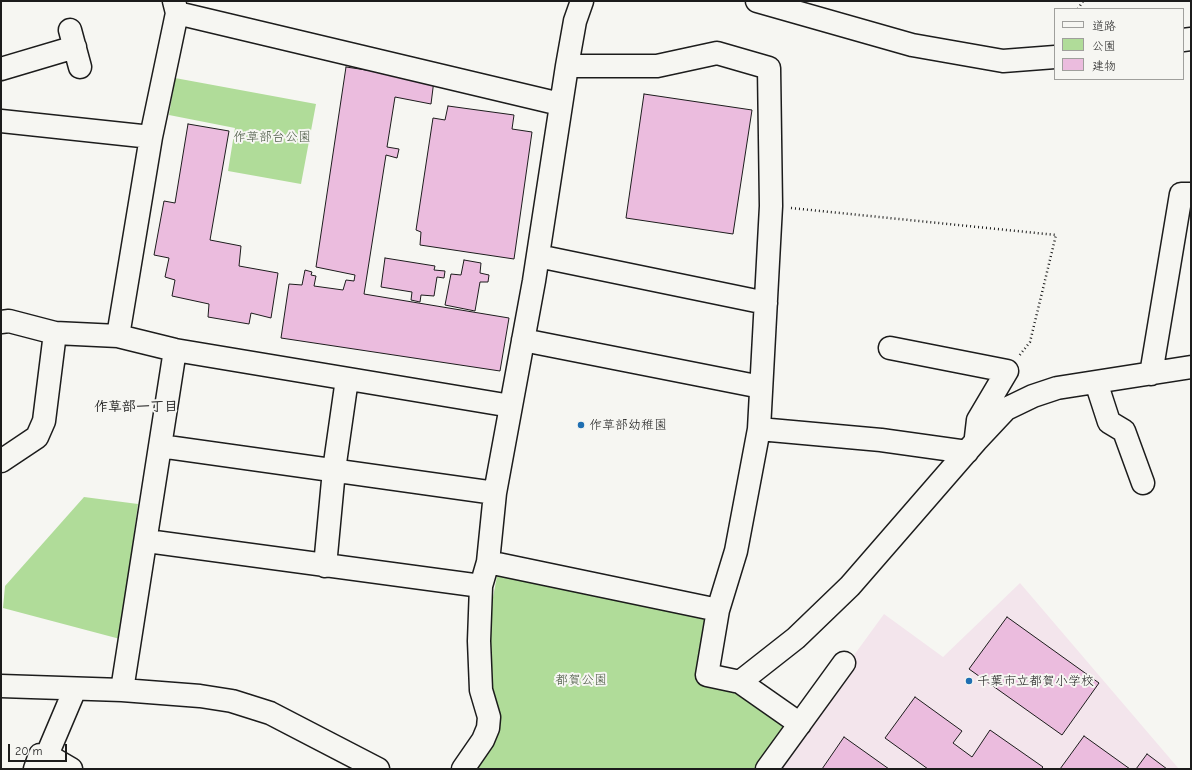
<!DOCTYPE html>
<html>
<head>
<meta charset="utf-8">
<style>
  body { margin:0 }
  #map { position:relative; width:1192px; height:770px; overflow:hidden; background:#f6f6f2; font-family:"Comic Neue","Klee One",sans-serif }
  canvas { display:block }
  .frame { position:absolute; inset:0; border:2px solid #1c1c1c; pointer-events:none }
  .legend { position:absolute; left:1054px; top:8px; width:130px; height:72px; box-sizing:border-box; background:#f6f6f2; border:1px solid #9f9f9c; margin:0; padding:5px 7px; list-style:none; font-size:12px; color:#1c1c1c }
  .legend li { display:flex; align-items:center; gap:8px; height:20px }
  .legend b { width:20px; border:1px solid #9f9f9c }
  .scale { position:absolute; left:8px; top:744px; width:59px; height:18px; box-sizing:border-box; border:2px solid #1c1c1c; border-top:0; padding-left:5px; font-size:12px; line-height:14px; white-space:nowrap; color:#1c1c1c; -webkit-text-stroke:3px #f6f6f2; paint-order:stroke }
</style>
</head>
<body>
<div id="map">
<canvas width="1192" height="770"></canvas>
<div class="frame"></div>
<ul class="legend">
<li><b style="height:5px;background:#f6f6f2"></b>道路</li>
<li><b style="height:11px;background:#b0dc99"></b>公園</li>
<li><b style="height:11px;background:#ebbcde"></b>建物</li>
</ul>
<div class="scale">20 m</div>
</div>
<script>
const ctx = document.querySelector('canvas').getContext('2d');
ctx.lineJoin = 'round';
function paint(path, color) { ctx.fillStyle = color; ctx.fill(path, 'evenodd'); }
const shape = rows => new Path2D(rows.map(r => 'M' + r).join(''));
function trace(path, color, width, dash) { ctx.strokeStyle = color; ctx.lineWidth = width; ctx.lineCap = dash ? 'butt' : 'round'; ctx.setLineDash(dash || []); ctx.stroke(path); }
function drawText(font, color, halo, rows, align = 'center') {
  ctx.font = font + ' "Comic Neue","Klee One",sans-serif'; ctx.lineWidth = 4; ctx.setLineDash([]); ctx.textBaseline = 'middle'; ctx.strokeStyle = halo; ctx.fillStyle = color; for (const [text, x, y, turn = 0] of rows) {
    ctx.save(); ctx.translate(x, y); ctx.rotate((+turn || 0) * Math.PI / 180); ctx.textAlign = isNaN(turn) ? turn : align; if (halo) ctx.strokeText(text, 0, 0); ctx.fillText(text, 0, 0); ctx.restore();
  }
}
paint(shape([
  [1020,583,1179,769,771,769,884,614,943,657]
]), '#f3e5ec');
paint(shape([
  [175,78,316,104,301,184,228,171,235,128,169,115],
  [84,497,138,504,120,639,3,608,5,586],
  [498,571,712,615,695,678,798,718,762,769,470,769,492,738,487,629]
]), '#b0dc99');
const building = shape([
  [346,67,434,80,431,104,395,97,387,147,399,149,397,158,386,155,364,294,509,318,500,371,281,338,289,284,302,285,305,270,312,272,311,275,316,276,314,286,343,290,346,280,354,281,355,275,316,267,346,67],
  [644,94,752,110,733,234,626,218,644,94],
  [448,106,514,115,512,129,532,132,514,259,420,245,421,232,416,230,433,118,445,120,448,106],
  [188,124,229,131,210,240,241,246,239,266,278,273,271,318,251,313,249,324,208,317,209,304,172,296,175,280,165,277,169,258,154,255,164,201,175,203,188,124],
  [385,258,435,266,434,270,445,271,444,278,437,277,434,296,421,295,420,302,411,300,412,292,381,287,385,258],
  [464,260,481,263,480,273,489,275,488,282,480,282,475,311,445,305,451,274,461,275,464,260],
  [1007,617,1099,683,1062,735,969,669,1007,617],
  [915,697,962,731,953,743,972,757,990,730,1043,767,1041,769,928,769,885,738,915,697],
  [1084,736,1130,769,1060,769,1084,736],
  [844,737,889,769,822,769,844,737],
  [1147,754,1167,769,1136,769,1147,754]
]);
paint(building, '#ebbcde');
trace(building, '#1c1c1c', 1);
const minor = shape([
  [757,1,912,45,1003,61,1055,57],
  [177,13,560,104],
  [70,30,80,67],
  [1183,40,1191,39],
  [567,66,657,66,717,53,769,68,771,206,759,429,881,440,967,452],
  [1,69,75,47],
  [1,121,151,137],
  [538,256,766,303],
  [1,322,9,321,55,333,118,336,175,350,511,406],
  [118,336,151,137,177,13,174,1],
  [523,340,761,387],
  [890,348,1007,371,978,420,976,437],
  [1151,374,1181,194,1191,194],
  [1096,382,1109,422,1124,431,1143,483],
  [759,429,736,551,718,610,707,675,740,682,800,724],
  [160,446,495,493],
  [1,461,37,437,44,421,55,333],
  [147,541,481,586],
  [488,562,718,610],
  [325,566,334,470,347,379],
  [740,682,796,638,850,586,976,441,1006,409,1033,396,1057,388,1191,367],
  [1,686,122,690,200,696,232,701,270,713,378,769],
  [122,690,175,350],
  [47,755,75,689],
  [35,769,40,755,47,755,71,769],
  [463,769,483,740,488,728,489,717,481,690,479,641,481,586,488,562,495,493,534,281,567,66,575,21,582,1],
  [767,769,844,663]
]);
trace(minor, '#1c1c1c', 25);
trace(shape([
  [1078,9,1083,1],
  [791,208,1056,235,1030,342,1019,356]
]), '#1c1c1c', 2.5, [1, 3]);
trace(minor, '#f6f6f2', 22);
for (const [x, y, r, color] of [
  [581,425,4,"#1f6fb2"],
  [969,681,4,"#1f6fb2"]
]) { const dot = new Path2D(); dot.arc(x, y, r, 0, 2 * Math.PI); ctx.fillStyle = color; ctx.fill(dot); trace(dot, '#f6f6f2', 1.5); }
drawText('13px', '#485642', '#f6f6f2', [
  ["作草部台公園",272,137],
  ["都賀公園",581,680]
]);
drawText('13px', '#1c1c1c', '#f6f6f2', [
  ["作草部幼稚園",589,425],
  ["千葉市立都賀小学校",977,681]
], 'left');
drawText('bold 14px', '#1c1c1c', '#f6f6f2', [
  ["作草部一丁目",136,407]
]);
</script>
</body>
</html>
